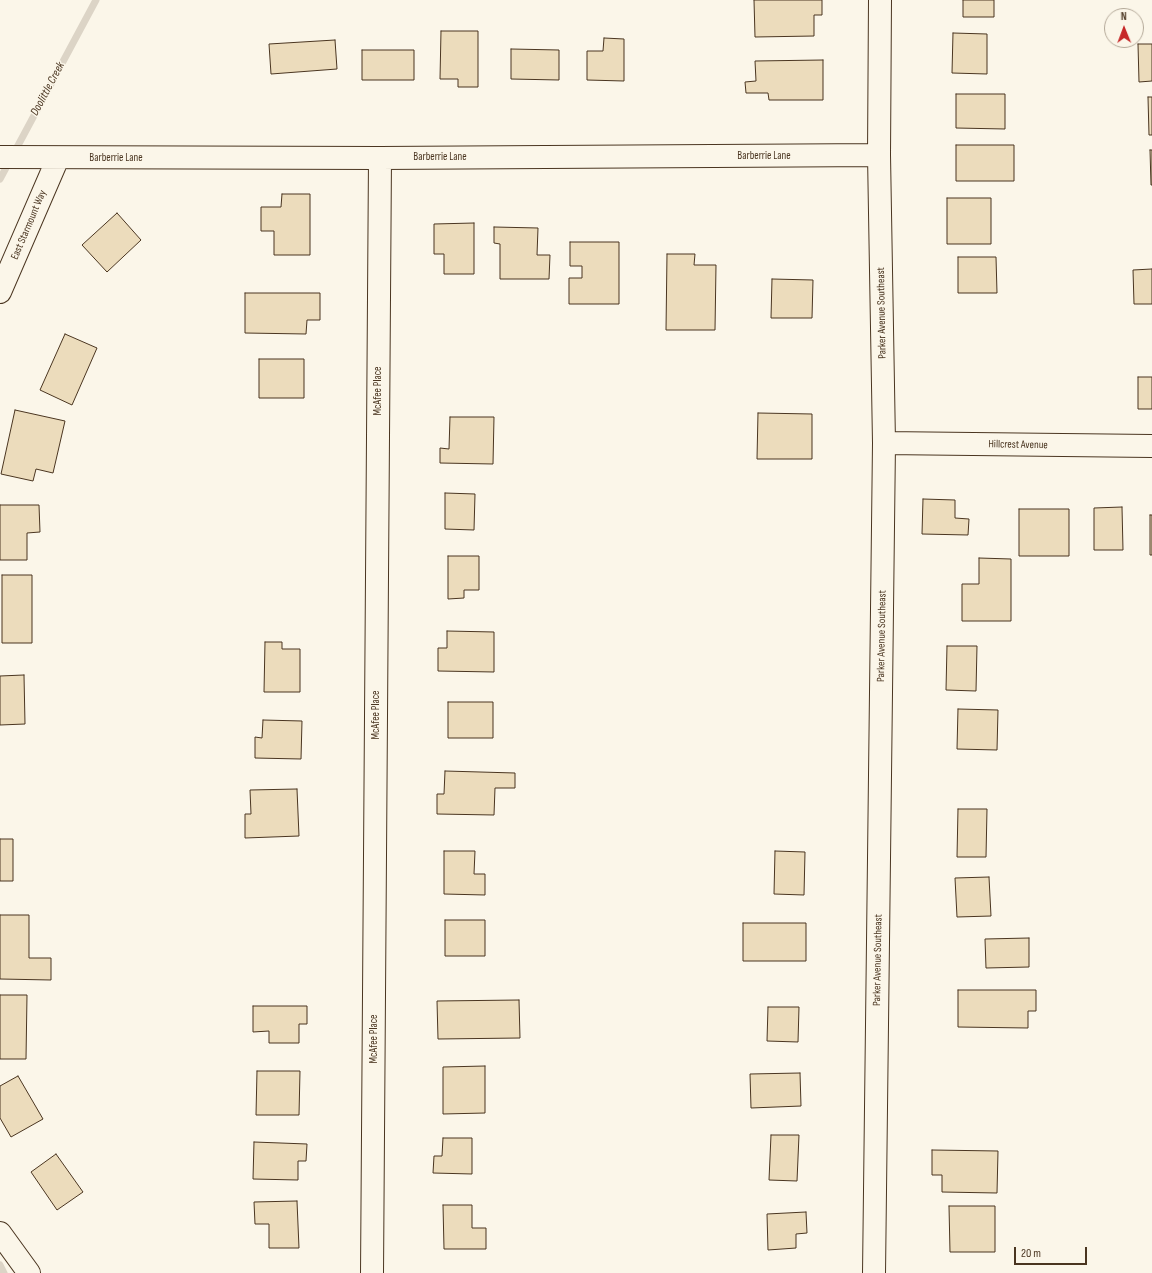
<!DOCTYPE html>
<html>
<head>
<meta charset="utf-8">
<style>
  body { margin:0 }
  #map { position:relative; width:1152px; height:1273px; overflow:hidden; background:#fbf6e9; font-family:"Sofia Sans Condensed",sans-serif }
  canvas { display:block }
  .north { position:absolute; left:1104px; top:8px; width:40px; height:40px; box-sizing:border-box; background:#fbf6e9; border:1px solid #b4a999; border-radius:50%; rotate:359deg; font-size:11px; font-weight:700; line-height:16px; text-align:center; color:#4a3520 }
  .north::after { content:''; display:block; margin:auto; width:14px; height:18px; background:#c62828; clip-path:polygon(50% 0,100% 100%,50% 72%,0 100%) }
  .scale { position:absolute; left:1014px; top:1247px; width:73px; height:18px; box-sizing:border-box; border:2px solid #4a3520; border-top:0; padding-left:5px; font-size:12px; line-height:14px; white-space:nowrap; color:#4a3520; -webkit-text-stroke:3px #fbf6e9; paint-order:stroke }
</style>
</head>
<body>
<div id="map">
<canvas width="1152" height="1273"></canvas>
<div class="north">N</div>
<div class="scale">20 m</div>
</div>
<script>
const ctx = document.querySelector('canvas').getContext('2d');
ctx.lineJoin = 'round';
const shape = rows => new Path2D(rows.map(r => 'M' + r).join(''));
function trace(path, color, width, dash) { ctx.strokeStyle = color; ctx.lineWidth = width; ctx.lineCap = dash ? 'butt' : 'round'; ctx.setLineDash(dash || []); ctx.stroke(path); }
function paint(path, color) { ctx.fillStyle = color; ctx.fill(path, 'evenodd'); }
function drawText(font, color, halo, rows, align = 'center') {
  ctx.font = font + ' "Sofia Sans Condensed",sans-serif'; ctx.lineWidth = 3; ctx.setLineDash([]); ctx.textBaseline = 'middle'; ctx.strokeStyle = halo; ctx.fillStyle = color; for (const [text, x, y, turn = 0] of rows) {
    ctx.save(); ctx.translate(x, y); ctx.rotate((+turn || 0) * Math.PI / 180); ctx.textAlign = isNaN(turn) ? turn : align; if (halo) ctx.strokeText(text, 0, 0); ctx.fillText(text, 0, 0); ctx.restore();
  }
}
trace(shape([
  [0,179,96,0],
  [0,1265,4,1273]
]), '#dcd4c6', 7);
const building = shape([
  [754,0,822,0,822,15,814,15,814,36,755,37,754,0],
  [963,0,994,0,994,17,963,17,963,0],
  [441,31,478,31,478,87,458,87,458,79,440,79,441,31],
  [953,33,987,34,987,74,952,73,953,33],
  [604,38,624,39,624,81,587,80,587,51,603,51,604,38],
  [335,40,337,69,271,74,269,44,335,40],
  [1138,44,1152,44,1152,81,1139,82,1138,44],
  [511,49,559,50,559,80,511,79,511,49],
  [362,50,414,50,414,80,362,80,362,50],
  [823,60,823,100,769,100,768,93,746,93,745,82,756,81,755,61,823,60],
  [956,94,1005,94,1005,129,956,128,956,94],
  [1148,97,1152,97,1152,135,1149,135,1148,97],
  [956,145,1014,145,1014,181,956,181,956,145],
  [1150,150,1152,150,1152,185,1151,185,1150,150],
  [282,194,310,194,310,255,274,255,274,231,261,231,261,207,281,207,282,194],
  [947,198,991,198,991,244,947,244,947,198],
  [117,213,141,240,107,272,82,245,117,213],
  [474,223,474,274,444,274,444,254,434,254,434,224,474,223],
  [494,227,538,228,537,255,550,255,549,279,500,279,500,244,494,243,494,227],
  [570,242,619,242,619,304,569,304,569,278,582,278,582,266,570,266,570,242],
  [667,254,695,254,694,265,716,265,715,330,666,330,667,254],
  [958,257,996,257,997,293,958,293,958,257],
  [1152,269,1152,304,1134,304,1133,270,1152,269],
  [772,279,813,280,812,318,771,318,772,279],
  [245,293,320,293,320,320,307,320,306,334,245,333,245,293],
  [65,334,97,348,72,405,40,390,65,334],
  [259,359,304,359,304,398,259,398,259,359],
  [1138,377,1152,377,1152,409,1138,409,1138,377],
  [15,410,65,421,53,473,36,469,33,481,1,474,15,410],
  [758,413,812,414,812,459,757,459,758,413],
  [450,417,494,417,493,464,440,463,440,448,449,449,450,417],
  [445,493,475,494,474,530,445,529,445,493],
  [923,499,955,500,955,518,969,519,968,535,922,534,923,499],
  [0,505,39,505,40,532,27,533,27,560,0,560,0,505],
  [1122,507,1123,550,1094,550,1094,508,1122,507],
  [1019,509,1069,509,1069,556,1019,556,1019,509],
  [1150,515,1152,515,1152,555,1150,555,1150,515],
  [448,556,479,556,479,590,464,590,464,598,448,599,448,556],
  [979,558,1011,559,1011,621,962,621,962,584,979,584,979,558],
  [2,575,32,575,32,643,2,643,2,575],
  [447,631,494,632,494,672,438,671,438,648,447,648,447,631],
  [265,642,282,642,282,649,300,649,300,692,264,692,265,642],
  [947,646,977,646,976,691,946,690,947,646],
  [24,675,25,724,0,725,0,676,24,675],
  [448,702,493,702,493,738,448,738,448,702],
  [958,709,998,710,997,750,957,749,958,709],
  [263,720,302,721,301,759,255,758,255,737,262,738,263,720],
  [445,771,515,773,515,788,495,788,494,815,437,814,437,794,444,794,445,771],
  [297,789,299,836,245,838,245,814,251,814,250,790,297,789],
  [958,809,987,809,986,857,957,857,958,809],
  [0,839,13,839,13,881,0,881,0,839],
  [444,851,475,851,474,874,485,874,485,895,444,894,444,851],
  [775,851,805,852,804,895,774,894,775,851],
  [989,877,991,916,957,917,955,878,989,877],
  [0,915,29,915,29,958,51,958,51,980,0,979,0,915],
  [445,920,485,920,485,956,445,956,445,920],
  [743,923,806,923,806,961,743,961,743,923],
  [1029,938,1029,967,986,968,985,939,1029,938],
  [958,990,1036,990,1036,1011,1028,1011,1028,1028,958,1027,958,990],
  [0,995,27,995,26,1059,0,1059,0,995],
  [519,1000,520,1038,438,1039,437,1001,519,1000],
  [253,1006,307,1006,307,1024,299,1024,299,1043,269,1043,269,1031,253,1032,253,1006],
  [768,1007,799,1007,798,1042,767,1041,768,1007],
  [485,1066,485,1113,443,1114,443,1067,485,1066],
  [257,1071,300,1071,299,1115,256,1115,257,1071],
  [800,1073,801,1106,751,1108,750,1074,800,1073],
  [18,1076,43,1119,11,1137,0,1118,0,1086,18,1076],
  [771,1135,799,1135,797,1181,769,1180,771,1135],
  [443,1138,472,1138,472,1174,433,1173,434,1156,442,1156,443,1138],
  [254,1142,307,1144,306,1161,298,1161,298,1180,253,1179,254,1142],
  [932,1150,998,1151,997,1193,942,1192,942,1175,932,1175,932,1150],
  [56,1154,83,1192,57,1210,31,1172,56,1154],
  [297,1201,299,1248,269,1248,269,1224,255,1224,254,1202,297,1201],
  [443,1205,472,1205,472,1228,486,1228,486,1249,444,1249,443,1205],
  [949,1206,995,1206,995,1252,950,1252,949,1206],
  [806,1212,807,1233,796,1234,796,1248,768,1250,767,1214,806,1212]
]);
paint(building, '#ecdcbc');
trace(building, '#4a3520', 1);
const street = shape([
  [0,157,380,158,879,155],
  [0,292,58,158],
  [884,443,1152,446],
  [0,1233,29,1273],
  [372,1273,380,158],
  [874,1273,884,443,879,155,880,0]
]);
trace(street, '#4a3520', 24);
trace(street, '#fbf6e9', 22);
drawText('11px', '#4a3520', '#fbf6e9', [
  ["Barberrie Lane",764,156],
  ["Barberrie Lane",440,157],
  ["Barberrie Lane",116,158],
  ["East Starmount Way",29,225,-67],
  ["Parker Avenue Southeast",882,313,-91],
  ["McAfee Place",378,391,-90],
  ["Hillcrest Avenue",1018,445,1],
  ["Parker Avenue Southeast",882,636,-89],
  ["McAfee Place",376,715,-90],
  ["Parker Avenue Southeast",878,960,-89],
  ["McAfee Place",374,1039,-90]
]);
drawText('italic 12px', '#4a3520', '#fbf6e9', [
  ["Doolittle Creek",48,89,-62]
]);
</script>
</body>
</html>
